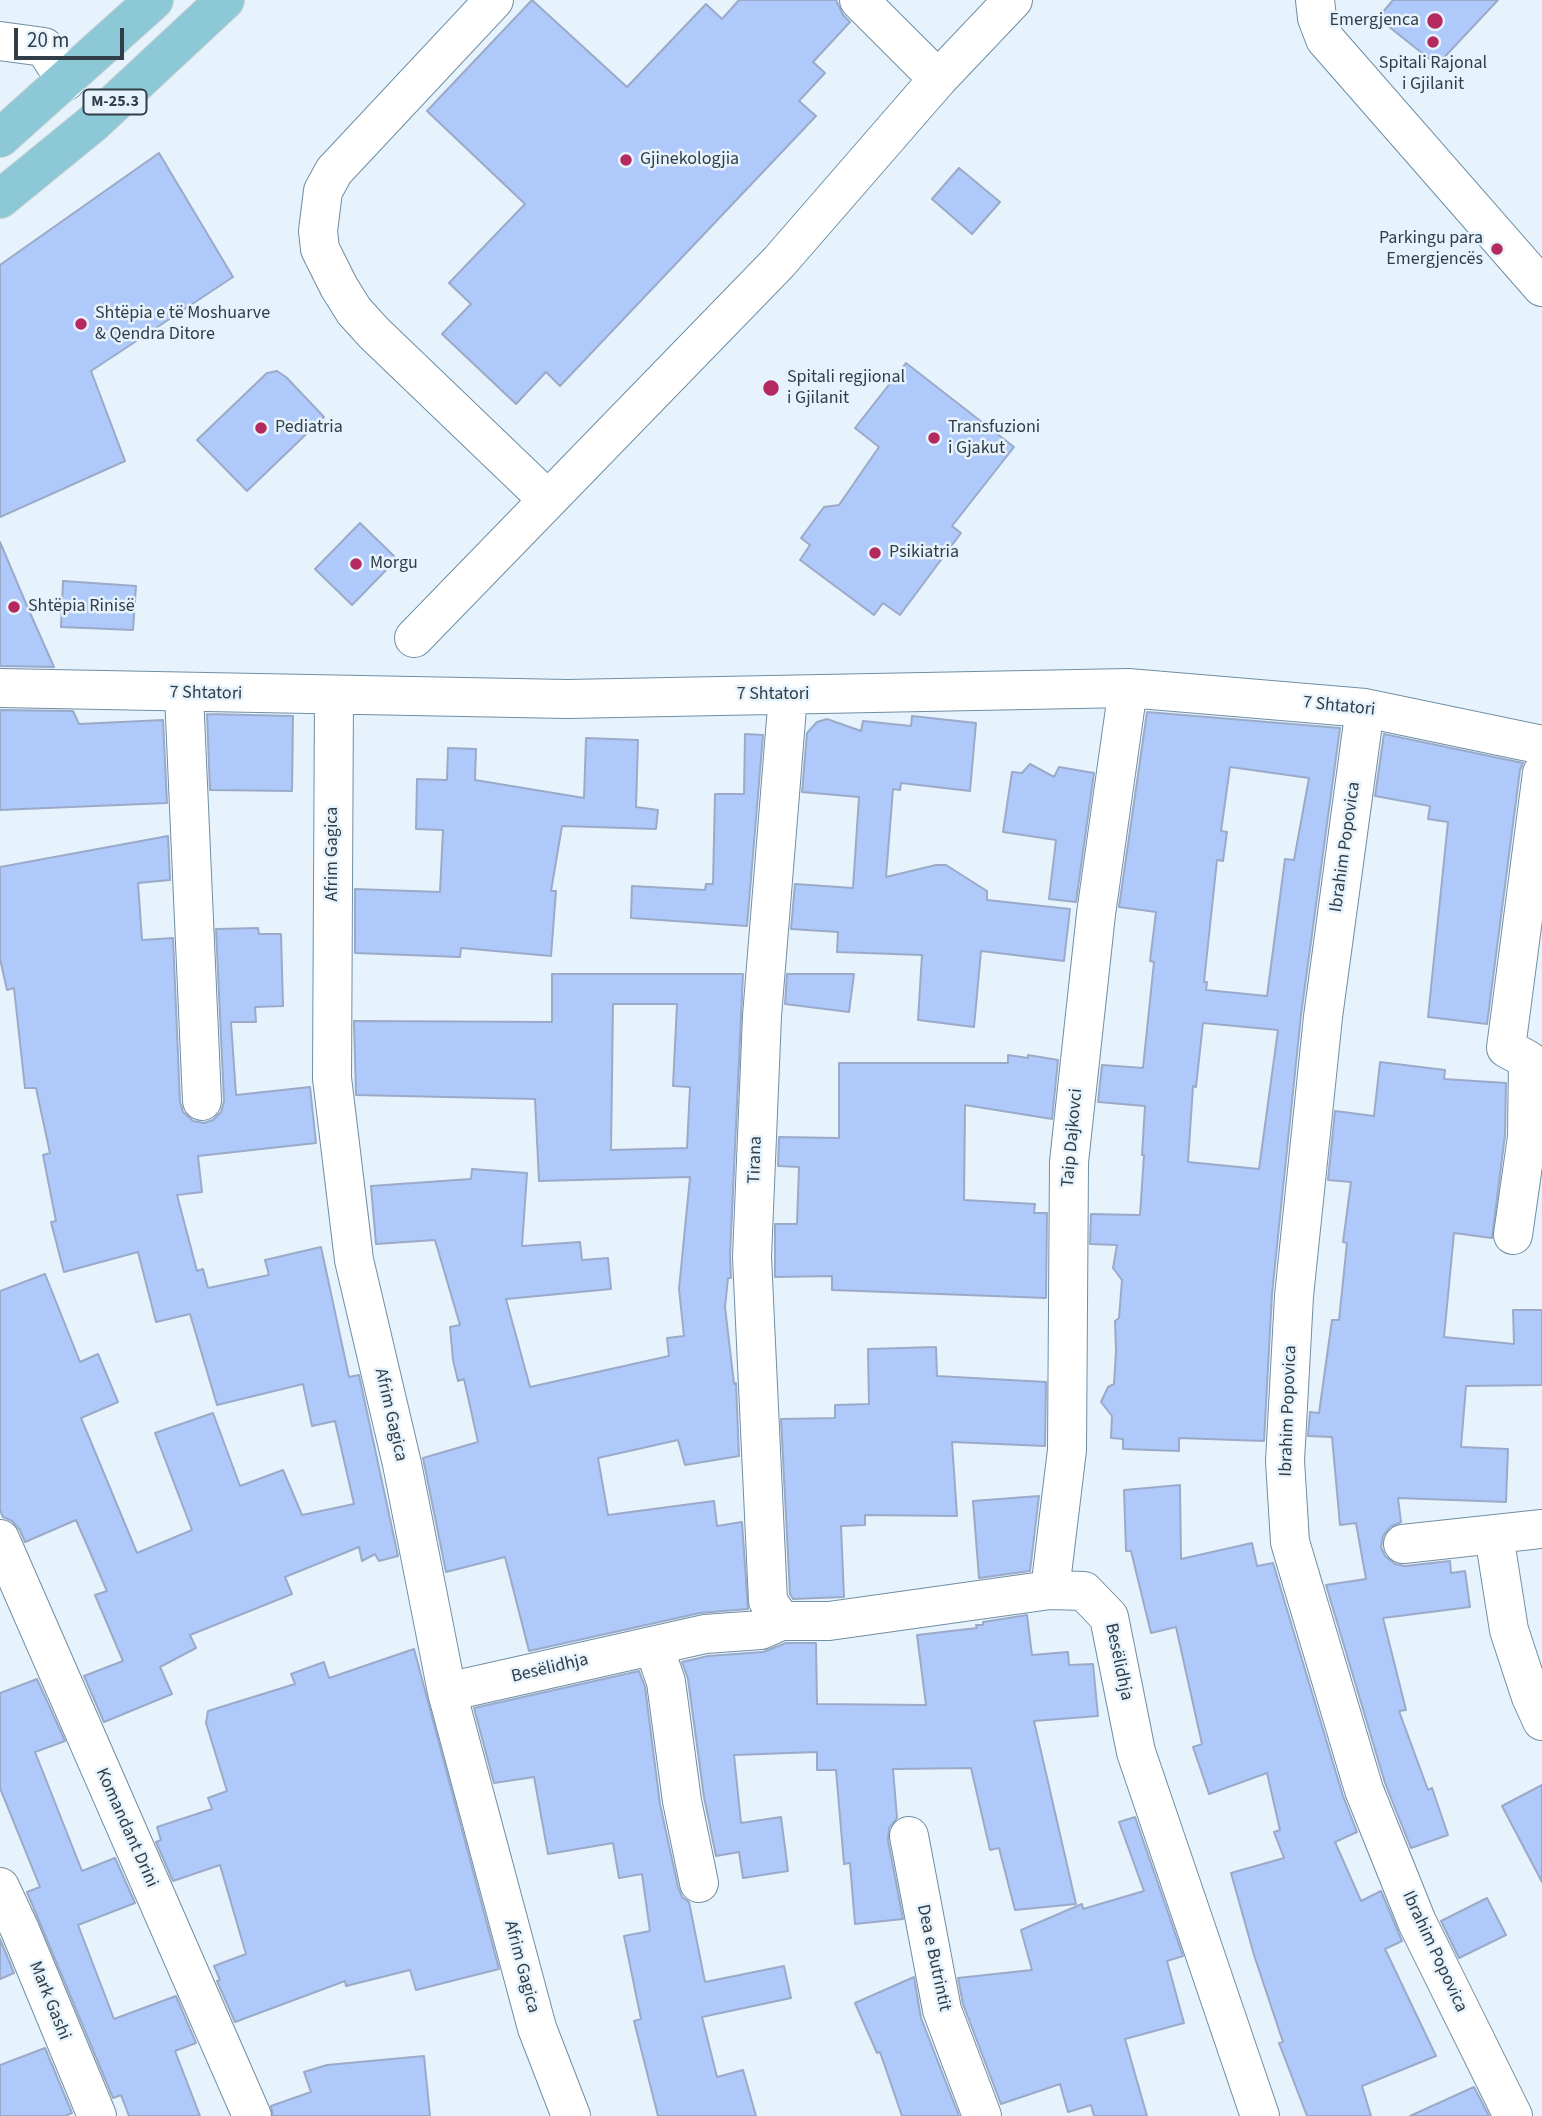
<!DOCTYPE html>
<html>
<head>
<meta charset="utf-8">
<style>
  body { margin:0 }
  #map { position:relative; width:1542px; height:2116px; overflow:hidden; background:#e6f3fc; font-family:"Source Sans 3",sans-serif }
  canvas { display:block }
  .scale { position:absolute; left:14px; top:28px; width:110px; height:32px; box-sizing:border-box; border:4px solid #313e47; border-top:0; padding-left:9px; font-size:21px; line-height:24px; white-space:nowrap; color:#313e47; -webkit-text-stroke:5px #e6f3fc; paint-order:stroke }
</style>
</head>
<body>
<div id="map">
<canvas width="1542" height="2116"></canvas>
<div class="scale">20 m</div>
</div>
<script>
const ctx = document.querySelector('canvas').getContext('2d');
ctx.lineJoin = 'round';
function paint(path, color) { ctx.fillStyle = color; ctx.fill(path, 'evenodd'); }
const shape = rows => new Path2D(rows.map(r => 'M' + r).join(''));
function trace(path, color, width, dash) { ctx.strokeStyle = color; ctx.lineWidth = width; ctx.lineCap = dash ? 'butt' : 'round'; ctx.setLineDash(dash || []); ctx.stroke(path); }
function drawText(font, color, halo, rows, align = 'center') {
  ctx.font = font + ' "Source Sans 3",sans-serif'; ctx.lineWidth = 5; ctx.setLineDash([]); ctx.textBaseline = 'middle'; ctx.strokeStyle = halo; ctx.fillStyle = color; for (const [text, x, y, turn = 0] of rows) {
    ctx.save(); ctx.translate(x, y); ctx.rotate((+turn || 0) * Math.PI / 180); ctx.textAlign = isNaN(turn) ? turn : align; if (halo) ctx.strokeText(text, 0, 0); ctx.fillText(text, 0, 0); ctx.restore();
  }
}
const building = shape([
  [532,0,627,87,706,4,722,19,739,0,836,0,843,15,850,22,813,62,825,73,799,101,816,116,560,386,546,372,516,404,442,334,471,304,449,283,525,204,427,111,532,0],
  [1393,0,1498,0,1437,65,1378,18,1393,0],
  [159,153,233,277,91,371,125,461,0,517,0,265,159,153],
  [959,168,1000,202,972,234,932,199,959,168],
  [906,363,1014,447,952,526,961,533,900,615,883,603,874,615,800,560,810,545,801,538,824,507,839,505,879,447,855,428,906,363],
  [277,371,286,377,324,417,247,491,197,440,267,373,277,371],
  [360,523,397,559,352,605,315,569,360,523],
  [0,542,27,606,54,667,0,666,0,542],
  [63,581,136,586,133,630,61,627,63,581],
  [0,710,73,711,79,724,163,720,167,803,0,810,0,710],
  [1147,712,1340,728,1301,1015,1272,1294,1264,1441,1179,1438,1179,1451,1123,1449,1123,1439,1111,1438,1112,1416,1101,1402,1108,1387,1114,1384,1116,1351,1115,1321,1119,1318,1122,1280,1113,1268,1117,1245,1090,1244,1091,1214,1140,1215,1144,1155,1142,1155,1145,1106,1098,1102,1102,1065,1143,1068,1154,962,1150,961,1156,912,1119,907,1147,712],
  [1230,767,1309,778,1294,860,1285,859,1267,996,1206,990,1207,982,1204,982,1217,860,1223,861,1227,832,1221,831,1230,767],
  [1203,1023,1278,1030,1259,1169,1188,1162,1193,1086,1196,1087,1203,1023],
  [207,714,293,716,292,791,210,790,207,714],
  [912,716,976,723,970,791,901,783,900,790,893,789,886,877,936,865,946,865,987,891,987,900,1070,909,1064,961,981,951,974,1027,918,1020,922,955,837,952,838,932,791,929,795,884,853,888,859,797,802,792,807,733,817,722,827,719,861,731,863,721,911,726,912,716],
  [745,734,763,735,747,926,631,918,632,886,705,890,706,884,713,884,715,794,744,794,745,734],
  [1384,734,1523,763,1520,770,1487,1024,1428,1017,1448,822,1428,819,1430,806,1375,796,1384,734],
  [586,738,638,740,636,807,658,810,656,829,562,826,551,891,556,891,551,956,461,948,460,957,355,953,355,889,440,892,443,830,416,829,417,779,447,780,448,748,476,749,475,780,584,798,586,738],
  [1030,764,1054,777,1059,767,1094,773,1076,902,1049,899,1056,840,1003,832,1012,772,1022,773,1030,764],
  [168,836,170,880,138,883,142,940,173,938,180,1102,183,1112,193,1121,204,1123,213,1120,221,1112,224,1101,216,929,258,928,259,934,281,934,283,1006,255,1007,256,1022,231,1022,236,1095,310,1087,316,1143,198,1156,202,1192,177,1195,197,1271,203,1269,208,1288,269,1275,265,1260,321,1247,349,1377,359,1375,398,1556,379,1561,375,1554,362,1561,359,1547,285,1577,292,1594,190,1635,196,1648,160,1667,172,1694,104,1722,84,1676,123,1661,95,1595,107,1591,76,1520,25,1542,20,1530,12,1521,3,1517,0,1510,0,1291,45,1274,80,1362,98,1354,118,1402,81,1418,137,1553,192,1530,155,1433,213,1413,240,1486,283,1470,302,1515,354,1504,335,1421,312,1426,303,1384,217,1405,190,1314,156,1322,138,1252,64,1272,51,1222,56,1221,43,1155,50,1153,36,1088,25,1088,14,988,7,990,0,959,0,867,168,836],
  [552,974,743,974,730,1256,731,1278,728,1278,725,1307,734,1384,736,1383,739,1456,685,1465,678,1440,598,1458,608,1515,714,1501,717,1526,742,1522,748,1609,700,1613,529,1651,505,1557,446,1572,423,1458,478,1442,464,1379,458,1381,453,1360,450,1327,460,1325,435,1240,376,1244,371,1186,471,1179,472,1169,527,1173,522,1246,580,1242,582,1260,608,1258,611,1289,506,1299,530,1387,669,1356,667,1338,684,1336,679,1289,690,1177,539,1181,535,1099,356,1095,354,1021,552,1022,552,974],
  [613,1004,677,1004,673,1086,690,1087,687,1148,611,1150,613,1004],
  [787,974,854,974,849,1012,785,1004,787,974],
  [1008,1055,1028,1058,1028,1055,1058,1060,1052,1119,965,1105,964,1200,1035,1204,1034,1213,1047,1213,1046,1298,832,1290,832,1276,775,1277,775,1224,797,1224,799,1167,778,1166,779,1137,839,1138,839,1063,1008,1063,1008,1055],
  [1380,1062,1445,1070,1444,1079,1506,1083,1505,1135,1492,1238,1454,1233,1444,1337,1514,1344,1513,1310,1542,1310,1542,1385,1466,1386,1461,1447,1508,1449,1506,1502,1398,1498,1401,1522,1390,1527,1383,1536,1381,1547,1385,1556,1395,1564,1405,1566,1450,1561,1451,1573,1465,1571,1470,1607,1383,1618,1406,1710,1399,1711,1428,1790,1432,1788,1448,1835,1411,1848,1385,1783,1326,1585,1366,1579,1356,1523,1340,1525,1332,1437,1308,1436,1310,1412,1319,1413,1332,1320,1339,1320,1347,1243,1343,1242,1351,1182,1328,1180,1335,1111,1374,1116,1380,1062],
  [936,1347,937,1376,1046,1382,1045,1446,952,1442,957,1516,865,1515,865,1525,841,1526,844,1597,793,1599,790,1594,781,1419,835,1418,835,1405,869,1404,868,1349,936,1347],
  [1180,1485,1181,1559,1252,1543,1257,1566,1273,1563,1343,1796,1357,1832,1335,1842,1361,1901,1381,1891,1402,1941,1385,1949,1436,2056,1362,2086,1371,2116,1307,2116,1279,2043,1283,2042,1254,1955,1231,1873,1284,1858,1274,1832,1280,1830,1267,1773,1209,1794,1193,1747,1202,1744,1176,1627,1151,1633,1131,1551,1126,1551,1124,1490,1180,1485],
  [1039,1496,1030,1571,979,1578,973,1501,1039,1496],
  [1027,1615,1032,1655,1068,1652,1069,1665,1093,1664,1098,1716,1034,1721,1076,1904,1015,1910,999,1848,990,1850,971,1768,893,1769,897,1818,889,1828,888,1840,903,1919,855,1924,850,1863,844,1864,836,1770,817,1770,817,1752,734,1755,741,1823,781,1817,788,1871,743,1878,739,1852,716,1856,704,1797,688,1679,682,1662,708,1656,763,1652,786,1643,816,1643,817,1704,926,1705,917,1635,977,1628,976,1625,983,1625,983,1622,1027,1615],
  [414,1649,499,1969,416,1990,410,1970,346,1986,345,1981,235,2022,217,1981,220,1980,214,1966,246,1954,220,1865,173,1881,156,1842,161,1840,157,1827,212,1809,208,1798,227,1791,206,1723,208,1711,295,1684,291,1674,324,1662,329,1678,414,1649],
  [639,1671,645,1687,660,1804,678,1887,682,1897,689,1902,705,1982,784,1966,791,1998,702,2017,717,2077,743,2070,756,2116,658,2116,634,2021,641,2019,624,1936,650,1931,642,1874,619,1878,613,1843,548,1854,534,1777,494,1783,474,1708,639,1671],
  [37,1679,65,1741,35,1752,82,1871,115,1858,135,1903,78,1925,114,2019,176,1996,196,2043,175,2051,200,2116,129,2116,121,2095,113,2098,27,1892,40,1887,0,1788,0,1693,37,1679],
  [1542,1785,1542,1882,1502,1806,1542,1785],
  [1135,1817,1183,1956,1167,1961,1184,2023,1125,2039,1147,2116,1094,2116,1091,2105,1068,2112,1060,2084,1001,2104,963,2004,958,1978,1032,1970,1021,1930,1082,1904,1083,1909,1144,1891,1119,1822,1135,1817],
  [1487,1898,1506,1935,1459,1958,1441,1921,1487,1898],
  [0,1939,14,1973,0,1979,0,1939],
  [914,1977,921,2018,959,2116,902,2116,880,2052,877,2053,855,2003,914,1977],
  [45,2048,72,2113,65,2116,0,2116,0,2065,45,2048],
  [424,2056,430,2116,273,2116,271,2106,311,2092,304,2072,327,2065,424,2056],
  [1474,2087,1489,2116,1410,2116,1474,2087]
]);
paint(building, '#b0c9fb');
trace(building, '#9aaac8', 2);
const minor = shape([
  [494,0,334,171,323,191,318,231,320,249,339,287,354,311,374,333,548,500],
  [859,0,938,79],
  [1315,0,1317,18,1325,39,1542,287],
  [0,41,44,47,66,81],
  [414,638,779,262,938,79,1013,0],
  [0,688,567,699,1128,688,1365,708,1542,745],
  [184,694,202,1101],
  [334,696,332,1078,354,1260,402,1464,447,1692,537,2028,571,2116],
  [1365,708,1323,1017,1294,1296,1285,1461,1290,1542,1364,1790,1417,1922,1513,2116],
  [1513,1235,1527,1137,1528,1060,1506,1048,1542,773],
  [1494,1535,1509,1630,1531,1697,1542,1721],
  [0,1539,252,2116],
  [1403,1544,1542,1529],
  [1050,1590,1067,1450,1069,1162,1096,914,1128,688],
  [781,1621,768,1601,752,1257,762,1016,788,695],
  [654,1647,666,1682,682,1801,699,1883],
  [447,1692,705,1634,761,1630,781,1621,829,1621,1050,1590,1084,1591,1109,1617,1136,1752,1260,2116],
  [909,1836,942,2010,982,2116],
  [0,1887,20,1930,97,2116]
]);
const major = shape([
  [0,138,154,0],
  [0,199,92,124,225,0]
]);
trace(minor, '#708ea3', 40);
trace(major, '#ced1d3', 40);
trace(minor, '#fff', 38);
trace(major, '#8cc8d6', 38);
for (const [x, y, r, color] of [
  [1435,21,9,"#b52961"],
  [1433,42,7,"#b52961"],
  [626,160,7,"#b52961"],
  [1497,249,7,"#b52961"],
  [81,324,7,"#b52961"],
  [771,388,9,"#b52961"],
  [261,428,7,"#b52961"],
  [934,438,7,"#b52961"],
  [875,553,7,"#b52961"],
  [356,564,7,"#b52961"],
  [14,607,7,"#b52961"]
]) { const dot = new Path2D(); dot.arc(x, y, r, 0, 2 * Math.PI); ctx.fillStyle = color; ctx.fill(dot); trace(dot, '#e6f3fc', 2.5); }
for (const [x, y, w] of [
  [115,102,63]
]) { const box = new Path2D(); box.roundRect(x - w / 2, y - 12.5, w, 25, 5); ctx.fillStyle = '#e6f3fc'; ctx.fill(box); trace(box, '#313e47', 2); }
drawText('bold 16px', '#313e47', null, [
  ["M-25.3",115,102]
]);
drawText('18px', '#313e47', '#e6f3fc', [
  ["Emergjenca",1419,21,"right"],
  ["Spitali Rajonal",1433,64,"center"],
  ["i Gjilanit",1433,85,"center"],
  ["Gjinekologjia",640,160],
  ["Parkingu para",1483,239,"right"],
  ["Emergjencës",1483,260,"right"],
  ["Shtëpia e të Moshuarve",95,314],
  ["& Qendra Ditore",95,335],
  ["Spitali regjional",787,378],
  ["i Gjilanit",787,399],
  ["Pediatria",275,428],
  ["Transfuzioni",948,428],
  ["i Gjakut",948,449],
  ["Psikiatria",889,553],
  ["Morgu",370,564],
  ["Shtëpia Rinisë",28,607]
], 'left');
drawText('18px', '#313e47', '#e6f3fc', [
  ["7 Shtatori",206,694,1],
  ["7 Shtatori",773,695],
  ["7 Shtatori",1339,707,6],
  ["Ibrahim Popovica",1346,847,-82],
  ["Afrim Gagica",333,854,-90],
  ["Taip Dajkovci",1073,1138,-85],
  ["Tirana",756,1160,-88],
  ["Ibrahim Popovica",1289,1411,-88],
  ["Afrim Gagica",390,1415,77],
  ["Besëlidhja",1118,1662,78],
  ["Besëlidhja",550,1669,-13],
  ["Komandant Drini",126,1828,66],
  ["Ibrahim Popovica",1434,1952,65],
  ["Dea e Butrintit",933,1958,78],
  ["Afrim Gagica",521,1967,75],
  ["Mark Gashi",49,2001,68]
]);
</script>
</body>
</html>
